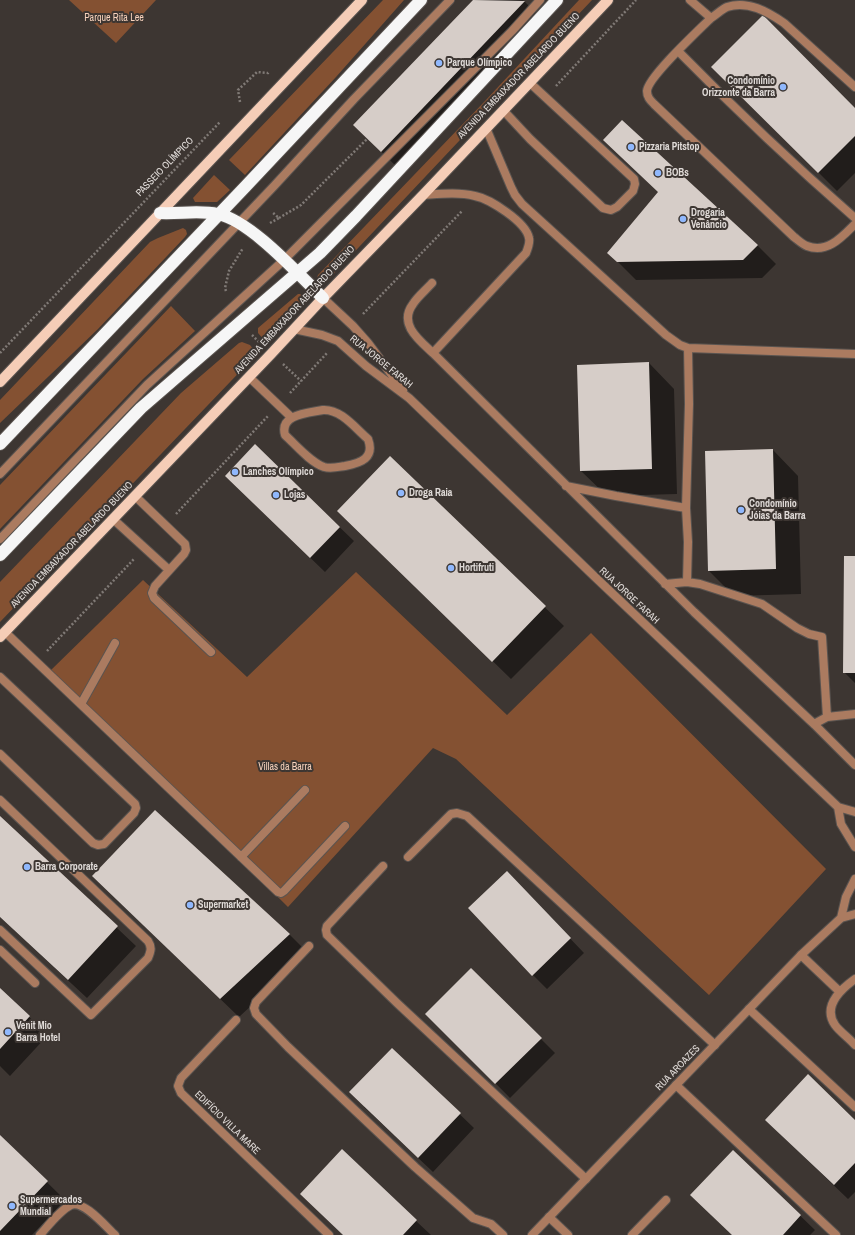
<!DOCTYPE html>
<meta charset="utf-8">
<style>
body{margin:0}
canvas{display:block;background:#3d3632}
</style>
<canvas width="855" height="1235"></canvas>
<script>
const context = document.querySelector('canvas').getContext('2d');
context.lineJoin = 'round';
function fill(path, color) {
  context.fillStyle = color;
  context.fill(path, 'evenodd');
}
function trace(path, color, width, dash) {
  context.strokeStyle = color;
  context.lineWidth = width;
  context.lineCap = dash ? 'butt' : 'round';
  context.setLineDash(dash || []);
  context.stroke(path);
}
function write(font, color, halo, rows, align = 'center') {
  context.font = font + ' "Archivo Narrow",sans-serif';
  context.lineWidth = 4;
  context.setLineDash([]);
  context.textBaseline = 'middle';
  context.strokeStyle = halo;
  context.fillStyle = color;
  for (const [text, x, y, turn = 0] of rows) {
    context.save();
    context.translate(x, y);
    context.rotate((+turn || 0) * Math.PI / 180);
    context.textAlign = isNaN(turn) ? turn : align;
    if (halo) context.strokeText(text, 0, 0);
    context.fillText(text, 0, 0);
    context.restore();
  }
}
const green = new Path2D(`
 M 69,0 L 156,0 L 116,43 Z
 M 383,0 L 404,0 L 336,77 L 245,175 L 229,160 Z
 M 579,0 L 592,0 L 326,282 L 323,283 L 319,282 L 317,278 L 318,275 L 485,101 Z
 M 214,175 L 230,190 L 217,202 L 195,202 L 193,198 Z
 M 183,228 L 186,230 L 187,234 L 185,237 L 98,329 L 0,423 L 0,400 L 150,242 L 158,238 Z
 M 298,294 L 300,294 L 304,297 L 306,302 L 270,341 L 265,341 L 258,333 L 258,328 Z
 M 171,306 L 195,331 L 143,379 L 0,529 L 0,485 Z
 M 242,342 L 250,345 L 254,350 L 254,357 L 0,622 L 0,582 L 181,393 L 239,343 Z
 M 356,572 L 507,715 L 591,633 L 826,869 L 709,995 L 456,759 L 433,748 L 288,907 L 50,671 L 143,580 L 247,677 Z`);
const shadow = new Path2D(`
 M 474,0 L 523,0 L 543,20 L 400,170 L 354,125 Z
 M 713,67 L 855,109 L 855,173 L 837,191 Z
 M 622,122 L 758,246 L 776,264 L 762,278 L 636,280 L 609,253 L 659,192 Z
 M 649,363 L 674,389 L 677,494 L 607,496 L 581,471 Z
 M 255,446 L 354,541 L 325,572 L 240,490 Z
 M 773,450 L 798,476 L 801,594 L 734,596 L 709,571 L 706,452 Z
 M 438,503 L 564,626 L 511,679 L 357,529 Z
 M 855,557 L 855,683 L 844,672 Z
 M 0,817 L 136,946 L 87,998 L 0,917 Z
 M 521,887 L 584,953 L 547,989 L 533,975 Z
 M 111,894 L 289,934 L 308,953 L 239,1017 Z
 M 471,969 L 555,1053 L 510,1098 L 427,1014 Z
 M 0,989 L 48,1035 L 10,1076 L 0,1066 Z
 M 392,1049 L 474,1128 L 433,1172 L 364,1107 Z
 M 855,1121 L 855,1192 L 848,1199 L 780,1134 Z
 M 0,1136 L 65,1200 L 32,1235 L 0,1235 Z
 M 733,1151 L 815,1230 L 810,1235 L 733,1235 Z
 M 301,1194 L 416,1221 L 431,1235 L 343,1235 Z`);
const building = new Path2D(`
 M 473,0 L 525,1 L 381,152 L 353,125 Z
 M 763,15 L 855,108 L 855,136 L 818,173 L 711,67 Z
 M 622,120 L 658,153 L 758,245 L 743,260 L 617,262 L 607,253 L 658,192 L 603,140 Z
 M 649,362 L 652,469 L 580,471 L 577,365 Z
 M 255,444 L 340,527 L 310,558 L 225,476 Z
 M 773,449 L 776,569 L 708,571 L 705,451 Z
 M 390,456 L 546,606 L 492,662 L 337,511 Z
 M 844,556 L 855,556 L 855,673 L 843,673 Z
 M 155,810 L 290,934 L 220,999 L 92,876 Z
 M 0,816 L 118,926 L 68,980 L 0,917 Z
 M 507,871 L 571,938 L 532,976 L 468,908 Z
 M 471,968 L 542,1038 L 495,1084 L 425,1014 Z
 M 0,988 L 30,1016 L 0,1049 Z
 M 392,1048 L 461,1113 L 418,1158 L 349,1092 Z
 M 808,1074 L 855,1120 L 855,1163 L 834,1185 L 765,1120 Z
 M 0,1135 L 48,1181 L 0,1231 Z
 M 342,1149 L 417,1220 L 403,1235 L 343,1235 L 300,1194 Z
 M 733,1150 L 801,1215 L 783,1235 L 732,1235 L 690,1195 Z`);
const path = new Path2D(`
 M 556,86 L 636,0
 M 240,102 L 238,90 L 257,72 L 268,73 L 269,72
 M 279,218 L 301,205 L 367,139
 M 270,223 L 279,218 L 272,212
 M 226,291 L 225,288 L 229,271 L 243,248
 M 363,314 L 462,211
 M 252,335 L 260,343
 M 0,353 L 220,122
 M 283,364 L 301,381
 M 290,393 L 327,353
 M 176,514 L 268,416
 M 47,651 L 134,559`);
const lane = new Path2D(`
 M 690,0 L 711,18 C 699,30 648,77 647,91 C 647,97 650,100 654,104 L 794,237 C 798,240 802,244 807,246 C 827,254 842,237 855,224
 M 711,18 C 716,15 722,9 727,7 C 748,0 768,12 784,23 L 855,87
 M 678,51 C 735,109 794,165 855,218
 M 503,110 L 530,139 L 603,208 L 611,210 L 617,207 L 633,191 L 635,184 L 634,179 L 530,83
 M 486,128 L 511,187 L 515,195 L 522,204 L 666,335 L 680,345 L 688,348 L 855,354
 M 423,195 C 440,194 458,192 475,196 C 490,199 526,222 529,238 C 530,242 528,248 526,253 L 433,353 L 694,612 L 814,724 L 855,765
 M 432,283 C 426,290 418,296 413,304 C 398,324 419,340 433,353
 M 249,377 L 291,417
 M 323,410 C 341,409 355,428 368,439 C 375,458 361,463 345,466 C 338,467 331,469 324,467 C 310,462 296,445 285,435 C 279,414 309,413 323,410 Z
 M 0,474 L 274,186 L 354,99 L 450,0
 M 566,486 L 616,496 L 686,508 L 688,542 L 687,582
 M 135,496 L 185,544 L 186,550 L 184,554 L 155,586 L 152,593 L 154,598 L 211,652
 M 686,508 L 689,404 L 688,348
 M 113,519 L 169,570
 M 0,539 L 147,385 L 284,260 L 512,31 L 540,0
 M 665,584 L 687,582 L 700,584 L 762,604 L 797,628 L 809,634 L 822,637 L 827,717
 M 5,632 L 278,892 L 281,893 L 284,891 L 345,826
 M 0,677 L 135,804 L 136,808 L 134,813 L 104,844 L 98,845 L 93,843 L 0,754
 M 81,704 L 115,643
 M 814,724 L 827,717 L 855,714
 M 0,800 L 148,941 C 152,947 151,951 148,958 L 91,1015 L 0,930
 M 241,857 L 305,790
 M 408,857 L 451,814 L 457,813 L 467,816 L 715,1045
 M 383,866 L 327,926 L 326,930 L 327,935 L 398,1004 L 586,1179
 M 309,946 L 256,1002 L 254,1008 L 256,1014 L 288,1047 L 415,1167 L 473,1218 L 491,1224 L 503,1235
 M 0,950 L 35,983
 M 801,955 L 840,992
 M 855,979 C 841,989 822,1006 835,1025 C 840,1032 849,1038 855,1045
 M 749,1009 L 855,1107
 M 236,1020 L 181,1078 L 178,1086 L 181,1093 L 329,1235
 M 676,1085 L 836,1235
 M 549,1217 L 568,1235
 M 40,1235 C 48,1226 60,1210 71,1205 C 84,1200 106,1227 115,1235
 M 632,1235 L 666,1200`);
const street = new Path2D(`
 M 323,298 L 353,326 L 368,343 L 403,390
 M 294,329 L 322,335 L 338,341 L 366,366 L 409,398 L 595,577 L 838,807 L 855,812
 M 838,807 L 841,824 L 855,847
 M 841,918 L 846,897 L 855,879
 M 532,1235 L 801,955 L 841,918 L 855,914`);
const primary = new Path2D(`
 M 0,382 L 362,0
 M 0,637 L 271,354 L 323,298 L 423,195 L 608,0`);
const highway = new Path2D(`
 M 160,213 C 180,214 199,210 218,214 C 251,221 298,274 323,298
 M 0,444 L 245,187 L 421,0
 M 0,555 L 141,408 L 320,253 L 356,216 L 557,0`);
const markers = [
 [439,63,4,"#90b8fd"],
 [783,87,4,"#90b8fd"],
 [631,147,4,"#90b8fd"],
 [658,173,4,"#90b8fd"],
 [683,219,4,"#90b8fd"],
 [235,472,4,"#90b8fd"],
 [401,493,4,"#90b8fd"],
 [276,495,4,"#90b8fd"],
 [741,510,4,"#90b8fd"],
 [451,568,4,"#90b8fd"],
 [27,867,4,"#90b8fd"],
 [190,905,4,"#90b8fd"],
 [8,1032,4,"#90b8fd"],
 [12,1206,4,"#90b8fd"]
];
const parkNames = [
 ["Parque Rita Lee",114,18],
 ["Villas da Barra",285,767]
];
const poiNames = [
 ["Parque Olímpico",447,63],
 ["Condomínio",775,81,"right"],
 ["Orizzonte da Barra",775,93,"right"],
 ["Pizzaria Pitstop",639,147],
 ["BOBs",666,173],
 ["Drogaria",691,213],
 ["Venâncio",691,225],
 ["Lanches Olímpico",243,472],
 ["Droga Raia",409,493],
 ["Lojas",284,495],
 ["Condomínio",749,504],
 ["Jóias da Barra",749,516],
 ["Hortifruti",459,568],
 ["Barra Corporate",35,867],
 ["Supermarket",198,905],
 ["Venit Mio",16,1026],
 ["Barra Hotel",16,1038],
 ["Supermercados",20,1200],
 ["Mundial",20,1212]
];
const streetNames = [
 ["AVENIDA EMBAIXADOR ABELARDO BUENO",519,76,-46],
 ["PASSEIO OLÍMPICO",165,167,-46],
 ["AVENIDA EMBAIXADOR ABELARDO BUENO",295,310,-47],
 ["RUA JORGE FARAH",381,362,39],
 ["AVENIDA EMBAIXADOR ABELARDO BUENO",72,545,-46],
 ["RUA JORGE FARAH",629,596,43],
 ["RUA AROAZES",678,1068,-46],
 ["EDIFÍCIO VILLA MARE",227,1123,44]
];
fill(green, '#845132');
fill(shadow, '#0007');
fill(building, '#d6cdc8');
trace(lane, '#5a5450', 10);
trace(street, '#5a5450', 10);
trace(primary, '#5a5450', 12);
trace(highway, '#5a5450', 14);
trace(path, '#807a76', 2.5, [2, 2]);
trace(lane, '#ab7b60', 8);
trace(street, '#ab7b60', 8);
trace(primary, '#f5cdb7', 10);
trace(highway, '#f6f6f6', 12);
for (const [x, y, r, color] of markers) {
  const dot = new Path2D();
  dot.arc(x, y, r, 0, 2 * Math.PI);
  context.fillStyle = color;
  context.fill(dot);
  trace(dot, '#3d3632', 1.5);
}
write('10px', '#f8d3bd', '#3d3632', parkNames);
write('bold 10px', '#e0dbd8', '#3d3632', poiNames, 'left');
write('10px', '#e0dbd8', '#3d3632', streetNames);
</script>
